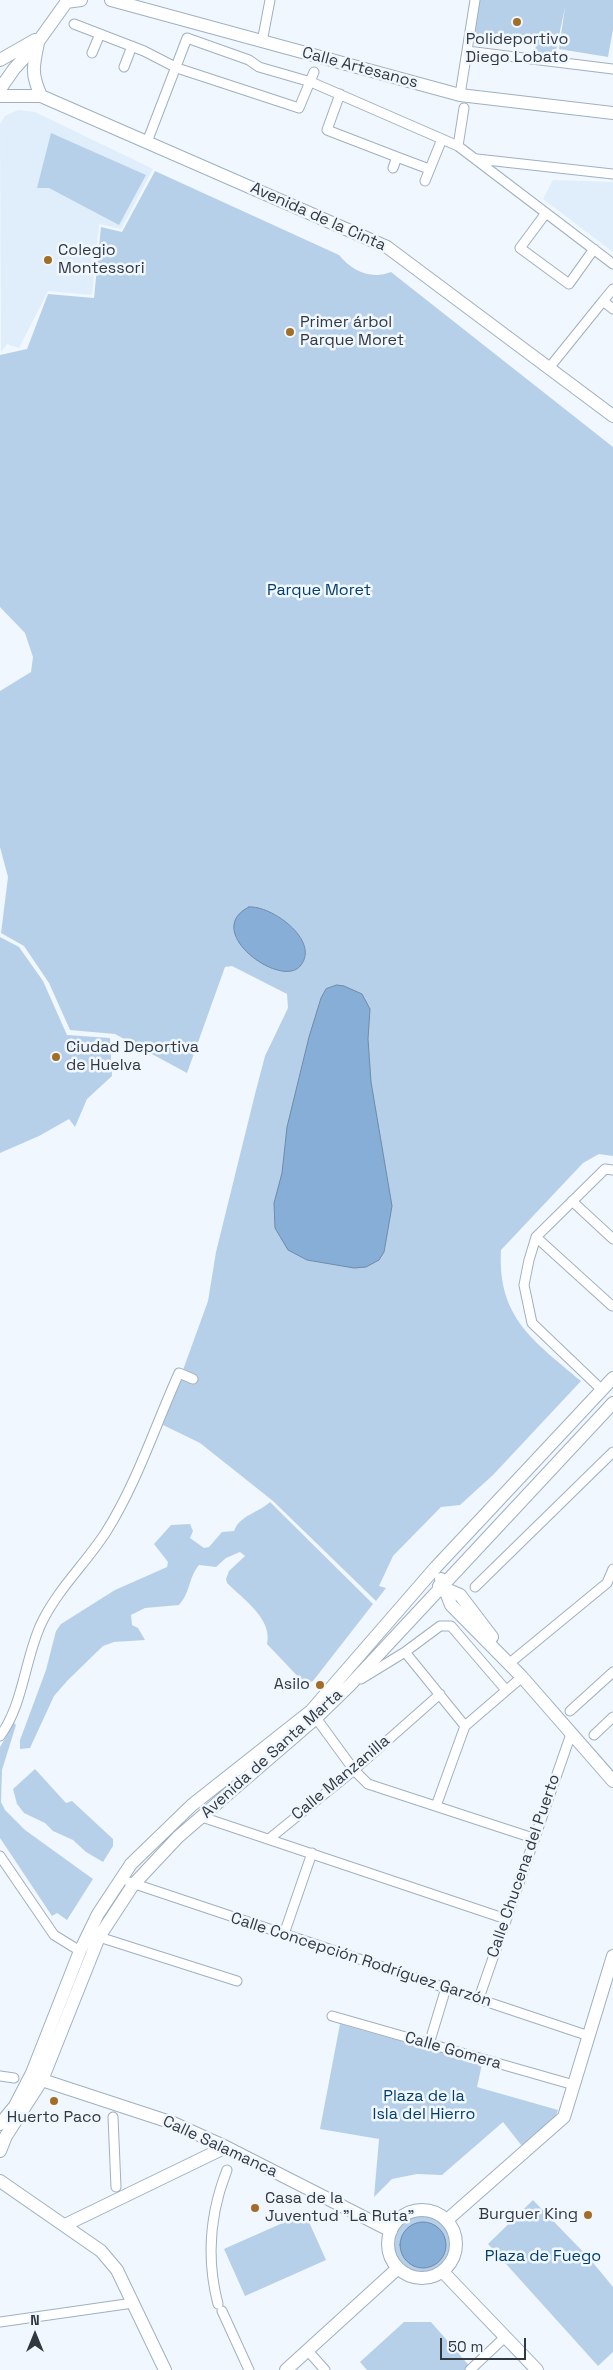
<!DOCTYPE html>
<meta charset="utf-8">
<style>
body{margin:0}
#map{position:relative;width:613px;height:2370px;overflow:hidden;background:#f0f7fe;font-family:"Space Grotesk",sans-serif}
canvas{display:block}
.north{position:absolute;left:10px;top:2310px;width:50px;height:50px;-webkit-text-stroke:4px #f0f7fe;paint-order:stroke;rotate:0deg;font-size:14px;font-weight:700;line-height:20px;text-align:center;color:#32383f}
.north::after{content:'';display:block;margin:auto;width:18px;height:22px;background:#32383f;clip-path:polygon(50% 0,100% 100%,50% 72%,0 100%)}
.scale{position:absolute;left:440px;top:2338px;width:86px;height:22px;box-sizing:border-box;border:2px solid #32383f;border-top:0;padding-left:6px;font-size:15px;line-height:18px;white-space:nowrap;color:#32383f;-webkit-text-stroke:4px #f0f7fe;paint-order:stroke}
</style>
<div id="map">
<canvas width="613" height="2370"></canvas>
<div class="north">N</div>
<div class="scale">50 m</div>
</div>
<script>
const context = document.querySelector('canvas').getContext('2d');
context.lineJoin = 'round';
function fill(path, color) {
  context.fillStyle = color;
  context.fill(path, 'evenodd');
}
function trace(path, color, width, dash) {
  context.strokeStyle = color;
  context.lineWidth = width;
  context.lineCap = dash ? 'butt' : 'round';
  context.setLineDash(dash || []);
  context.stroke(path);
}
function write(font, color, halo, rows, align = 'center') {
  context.font = font + ' "Space Grotesk",sans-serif';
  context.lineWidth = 5;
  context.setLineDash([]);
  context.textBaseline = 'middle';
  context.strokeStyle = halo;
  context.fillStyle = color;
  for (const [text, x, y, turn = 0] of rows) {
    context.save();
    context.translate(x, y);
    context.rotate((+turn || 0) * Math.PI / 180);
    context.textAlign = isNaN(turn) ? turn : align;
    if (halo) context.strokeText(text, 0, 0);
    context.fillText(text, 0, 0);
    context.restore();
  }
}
const built = new Path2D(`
 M 18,110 L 35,112 L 153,169 L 121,229 L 99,224 L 92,295 L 48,291 L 19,348 L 7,344 L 1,352 L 0,124 L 5,116 Z
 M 553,180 L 613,182 L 613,252 L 543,199 Z`);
const green = new Path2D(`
 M 477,0 L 613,0 L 613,29 L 608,57 L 559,49 L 565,7 L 554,60 L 534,59 L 536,45 L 471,36 Z
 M 51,133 L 146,175 L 119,225 L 49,188 L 37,188 Z
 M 155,171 L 339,255 C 352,271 371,280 391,272 L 613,447 L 613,1156 L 599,1154 L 583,1163 L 501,1250 C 497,1318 535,1342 581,1381 L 493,1475 L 460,1505 L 441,1507 L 393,1556 L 379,1586 L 386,1588 L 376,1601 L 273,1501 L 200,1443 L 163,1425 L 208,1301 L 216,1252 L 255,1094 L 265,1056 L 288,1008 L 287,994 L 232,966 L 225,967 L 187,1073 L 115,1034 L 70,1030 L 49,983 L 24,946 L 1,933 L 8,877 L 0,847 L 0,691 L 31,672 L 33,657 L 25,633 L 0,607 L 0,355 L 27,349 L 48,294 L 94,298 L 101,227 L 122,232 Z
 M 0,937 L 19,947 L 43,981 L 67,1035 L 110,1038 L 112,1076 L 87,1099 L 75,1127 L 69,1119 L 39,1136 L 0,1153 Z
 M 270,1502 L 373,1604 L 313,1681 L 305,1684 L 267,1644 C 273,1619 243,1599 227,1583 L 226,1579 L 229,1571 L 245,1556 L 240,1552 L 226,1558 L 216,1567 L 199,1565 C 188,1578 191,1592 179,1605 L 145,1608 L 131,1615 L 132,1625 L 138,1628 L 145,1640 L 114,1642 L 103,1646 L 68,1680 L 54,1696 L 30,1748 L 20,1749 L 20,1740 L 46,1670 L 56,1631 L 61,1624 L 115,1590 L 167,1567 L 168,1562 L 154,1544 L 171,1525 L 190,1524 L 193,1531 L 190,1538 L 204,1548 L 209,1547 L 222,1532 L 234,1531 C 240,1515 258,1513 270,1502 Z
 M 14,1723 L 16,1725 L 2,1770 L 1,1802 L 5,1810 L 25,1830 L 93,1879 L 67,1920 L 57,1913 L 52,1916 L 0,1838 L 0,1747 Z
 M 35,1769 L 66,1803 L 72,1801 L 113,1839 L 113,1846 L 103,1862 L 86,1852 L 73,1840 L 53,1831 L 45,1823 L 24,1813 L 17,1804 L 13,1789 Z
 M 340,2024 L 482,2064 L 477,2087 L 558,2110 L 555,2118 L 522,2146 L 503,2122 L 442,2175 L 417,2174 L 392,2179 L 374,2197 L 379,2139 L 320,2129 Z
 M 533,2200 L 590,2259 L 613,2287 L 613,2352 L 598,2366 L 488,2244 Z
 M391 2244a31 31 0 1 1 62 0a31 31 0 1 1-62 0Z
 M 305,2213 L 326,2260 L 245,2296 L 224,2249 Z
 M 404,2322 L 431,2322 L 473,2370 L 367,2370 L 360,2362 Z`);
const water = new Path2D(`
 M 249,907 C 271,905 320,940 301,965 C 283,991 200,931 249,907 Z
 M 337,985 L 344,986 L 362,994 L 370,1009 L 368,1039 L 371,1082 L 392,1206 L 384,1252 L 379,1260 L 366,1267 L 354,1268 L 307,1260 L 288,1250 L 275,1228 L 274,1203 L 282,1173 L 287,1127 L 309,1037 L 321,998 L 326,989 Z
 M400 2245a23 23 0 1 1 46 0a23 23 0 1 1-46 0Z`);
const street = new Path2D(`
 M 74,24 L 144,51 L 177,68 L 299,108 L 314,72
 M 262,42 L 270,0
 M 467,51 L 613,69
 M 92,53 L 100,34
 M 124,67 L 132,46
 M 340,94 L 327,130 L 397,157
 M 460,95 L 475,0
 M 147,142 L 187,38 L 249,60 L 259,67 L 311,82 L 458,146 L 613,264
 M 458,146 L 464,108
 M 477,159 L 613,174
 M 393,168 L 397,157 L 429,169
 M 425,181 L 442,139
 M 546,213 L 520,248 L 569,284 L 594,249
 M 613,289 L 603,301 L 613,309
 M 549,368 L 603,301
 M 572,1201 L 613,1239
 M 536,1237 L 612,1306
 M 602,1390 L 532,1323 L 524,1285 L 529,1260 L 536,1237 L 605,1169 L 613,1170
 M 475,1587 L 613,1452
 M 405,1652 L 465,1726
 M 511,1662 L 607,1583 L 613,1569
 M 361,1679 L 405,1652 L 440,1626 L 451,1626 L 506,1690
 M 570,1711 L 613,1672
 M 316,1718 L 354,1770 L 368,1784 L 533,1838
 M 594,1735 L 613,1717
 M 0,1736 C 24,1704 25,1656 42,1622 C 58,1589 86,1563 106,1532 C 137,1483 155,1426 179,1373 L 193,1379
 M 436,1806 L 465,1726 L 522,1677
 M 202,1817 L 506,1919
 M 269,1839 L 354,1770 L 440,1694
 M 0,1856 L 54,1935 L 80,1951
 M 129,1882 L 589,2036
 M 284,1934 L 312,1853
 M 99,1937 L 237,1981
 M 479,1998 L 571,1734
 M 332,2016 L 574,2085
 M 429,2044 L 446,1988
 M 0,2076 L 14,2078
 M 113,2117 L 116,2187
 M 218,2304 C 206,2258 210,2213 227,2170
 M 222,2311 L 249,2370
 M 0,2322 L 133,2303
 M 308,2351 L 325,2370
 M 470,2370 L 505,2337`);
const secondary = new Path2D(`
 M 111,0 L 460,95 L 613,113
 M 66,2 L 81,0
 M 38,43 C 33,66 31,74 41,96
 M 0,60 L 35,40
 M 0,89 L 14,69 L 35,46 L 68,0
 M 0,96 L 41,96 L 387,247 L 613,416
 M 441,1579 L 451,1605 L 522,1677 L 613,1781
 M 439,1586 L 460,1595 L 492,1637
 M 42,2080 L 173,2123 L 226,2147 L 391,2231
 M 0,2124 L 15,2106 L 32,2073 L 80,1951 L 98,1914 L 131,1864 L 192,1805 L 311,1711 L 436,1567 L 613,1378
 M 0,2151 L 6,2136 L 42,2080 L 99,1937 L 133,1885 L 178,1837 L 316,1718 L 350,1685 L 613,1403
 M 0,2181 L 101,2251 L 117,2270 L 165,2370
 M388 2244a34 34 0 1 1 68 0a34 34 0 1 1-68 0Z
 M 447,2220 L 564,2117 L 613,1956
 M 65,2225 L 226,2147
 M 443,2272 L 537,2370
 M 286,2370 L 398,2268`);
const markers = [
 [517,22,5,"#a26d26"],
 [48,260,5,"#a26d26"],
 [290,332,5,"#a26d26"],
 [56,1057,5,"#a26d26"],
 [320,1685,5,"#a26d26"],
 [54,2101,5,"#a26d26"],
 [255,2208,5,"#a26d26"],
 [588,2215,5,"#a26d26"]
];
const poiNames = [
 ["Polideportivo",517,40,"center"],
 ["Diego Lobato",517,58,"center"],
 ["Colegio",58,251],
 ["Montessori",58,269],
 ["Primer árbol",300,323],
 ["Parque Moret",300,341],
 ["Ciudad Deportiva",66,1048],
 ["de Huelva",66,1066],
 ["Asilo",310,1685,"right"],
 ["Huerto Paco",54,2118,"center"],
 ["Casa de la",265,2199],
 ["Juventud \"La Ruta\"",265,2217],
 ["Burguer King",578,2215,"right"]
];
const streetNames = [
 ["Calle Artesanos",360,68,15],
 ["Avenida de la Cinta",318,217,24],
 ["Avenida de Santa Marta",272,1754,-42],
 ["Calle Manzanilla",341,1778,-40],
 ["Calle Chucena del Puerto",524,1866,-71],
 ["Calle Concepción Rodríguez Garzón",361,1960,18],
 ["Calle Gomera",453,2051,16],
 ["Calle Salamanca",220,2147,25]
];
const parkNames = [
 ["Parque Moret",319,591],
 ["Plaza de la",424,2097],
 ["Isla del Hierro",424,2115],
 ["Plaza de Fuego",543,2257]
];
fill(built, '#e0edfb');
fill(green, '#b7d0ea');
fill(water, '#87aed6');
trace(water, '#6e8ba9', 1);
trace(street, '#a0b0c0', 11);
trace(secondary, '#a0b0c0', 14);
trace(street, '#fff', 9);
trace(secondary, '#fff', 12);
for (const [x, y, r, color] of markers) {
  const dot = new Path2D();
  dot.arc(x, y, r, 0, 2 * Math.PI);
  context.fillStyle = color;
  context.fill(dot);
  trace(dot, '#f0f7fe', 2);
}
write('16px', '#32383f', '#f0f7fe', poiNames, 'left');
write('16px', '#32383f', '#f0f7fe', streetNames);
write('16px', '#003e70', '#f0f7fe', parkNames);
</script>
